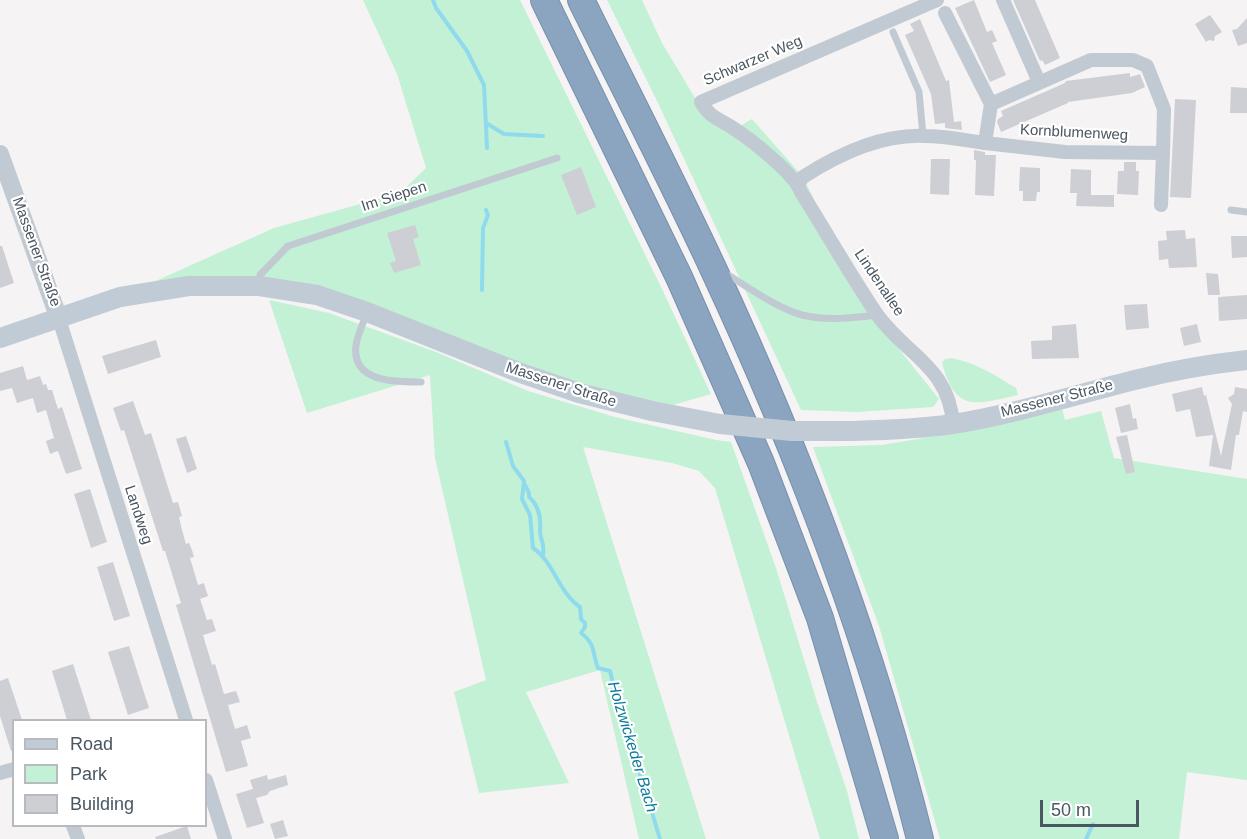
<!DOCTYPE html>
<meta charset="utf-8">
<style>
body{margin:0}
#map{position:relative;width:1247px;height:839px;overflow:hidden;background:#f5f3f3;font-family:Arial,sans-serif}
canvas{display:block}
.legend{position:absolute;left:12px;top:719px;width:195px;height:108px;box-sizing:border-box;background:#fff;border:2px solid #b7bbc0;margin:0;padding:8px 10px;list-style:none;font-size:18px;color:#4a5661}
.legend li{display:flex;align-items:center;gap:12px;height:30px}
.legend b{width:30px;border:2px solid #b7bbc0}
.scale{position:absolute;left:1040px;top:800px;width:99px;height:27px;box-sizing:border-box;border:3px solid #4a5661;border-top:0;padding-left:8px;font-size:18px;line-height:21px;white-space:nowrap;color:#4a5661;-webkit-text-stroke:4px #fff;paint-order:stroke}
</style>
<div id="map">
<canvas width="1247" height="839"></canvas>
<ul class="legend">
<li><b style="height:8px;background:#c1cbd6"></b>Road</li>
<li><b style="height:16px;background:#c3f1d5"></b>Park</li>
<li><b style="height:16px;background:#cdcfd5"></b>Building</li>
</ul>
<div class="scale">50 m</div>
</div>
<script>
const context = document.querySelector('canvas').getContext('2d');
context.lineJoin = 'round';
function fill(path, color) {
  context.fillStyle = color;
  context.fill(path, 'evenodd');
}
function trace(path, color, width, dash) {
  context.strokeStyle = color;
  context.lineWidth = width;
  context.lineCap = dash ? 'butt' : 'round';
  context.setLineDash(dash || []);
  context.stroke(path);
}
function write(font, color, halo, rows, align = 'center') {
  context.font = font + ' Arial,sans-serif';
  context.lineWidth = 4.5;
  context.setLineDash([]);
  context.textBaseline = 'middle';
  context.strokeStyle = halo;
  context.fillStyle = color;
  for (const [text, x, y, turn = 0] of rows) {
    context.save();
    context.translate(x, y);
    context.rotate((+turn || 0) * Math.PI / 180);
    context.textAlign = isNaN(turn) ? turn : align;
    if (halo) context.strokeText(text, 0, 0);
    context.fillText(text, 0, 0);
    context.restore();
  }
}
const green = new Path2D(`
 M 363,0 L 520,0 L 662,289 L 711,394 L 652,411 L 451,346 L 259,286 L 120,297 L 274,228 L 400,193 L 426,168 L 397,74 Z
 M 607,0 L 642,0 L 662,43 L 695,98 L 735,129 L 752,119 L 803,177 L 870,313 L 939,399 L 933,407 L 857,412 L 801,410 L 658,103 Z
 M 269,300 L 329,313 L 436,352 L 528,391 L 615,417 L 716,440 L 731,442 L 776,568 L 817,702 L 847,791 L 859,839 L 820,839 L 715,488 L 699,471 L 672,463 L 583,447 L 706,839 L 639,839 L 600,670 L 526,692 L 569,783 L 479,793 L 454,692 L 486,680 L 435,458 L 430,375 L 307,413 Z
 M 952,358 C 976,363 995,375 1016,388 L 1018,395 C 976,404 956,414 942,363 L 945,359 Z
 M 1062,408 L 1065,420 L 1101,411 L 1114,458 L 1247,479 L 1247,780 L 1187,772 L 1179,839 L 940,839 L 879,626 L 813,447 L 882,445 L 959,432 Z`);
const stream = new Path2D(`
 M 433,0 L 436,8 L 467,51 L 484,85 L 487,148
 M 486,123 L 504,134 L 543,136
 M 482,290 L 483,228 L 488,215 L 486,210
 M 506,442 L 513,466 L 524,481 L 522,499 L 530,515 L 533,548 C 554,562 558,592 580,607 L 581,619 L 585,623 L 585,627 L 581,633 C 596,644 592,653 598,668 L 610,671 L 619,707 L 628,723 L 645,795 L 651,809 L 660,839
 M 525,485 L 529,493 L 529,497 C 540,506 541,519 540,531 C 540,540 545,542 543,555
 M 1086,839 L 1093,824`);
const building = new Path2D(`
 M 974,0 L 987,32 L 992,30 L 997,41 L 992,43 L 1006,75 L 990,82 L 955,8 Z
 M 1013,0 L 1035,0 L 1060,58 L 1045,65 L 1042,60 L 1040,61 Z
 M 1210,15 L 1222,32 L 1215,36 L 1214,41 L 1209,40 L 1206,42 L 1195,24 Z
 M 1247,18 L 1247,43 L 1238,46 L 1232,30 L 1237,29 Z
 M 920,19 L 946,81 L 949,80 L 954,122 L 961,121 L 962,130 L 945,128 L 945,123 L 935,124 L 931,94 L 905,35 L 914,31 L 910,24 Z
 M 1130,73 L 1130,77 L 1140,74 L 1145,87 L 1132,93 L 1068,102 L 1068,103 L 1001,132 L 997,122 L 998,119 L 1003,116 L 1001,111 L 1065,83 L 1066,81 Z
 M 1231,87 L 1247,88 L 1247,113 L 1230,113 Z
 M 1175,99 L 1196,100 L 1191,198 L 1170,197 Z
 M 974,150 L 985,152 L 985,155 L 996,155 L 994,196 L 975,195 L 976,160 L 974,160 Z
 M 931,159 L 950,159 L 949,195 L 930,194 Z
 M 1124,162 L 1136,162 L 1136,171 L 1139,171 L 1138,195 L 1117,194 L 1118,171 L 1124,171 Z
 M 581,167 L 596,207 L 577,215 L 561,175 Z
 M 1020,167 L 1040,168 L 1040,192 L 1037,192 L 1036,201 L 1023,201 L 1023,191 L 1019,191 Z
 M 1071,169 L 1091,170 L 1091,195 L 1114,195 L 1114,207 L 1076,206 L 1077,193 L 1070,193 Z
 M 415,225 L 419,237 L 413,239 L 421,265 L 394,273 L 390,263 L 396,261 L 387,233 Z
 M 1185,230 L 1186,239 L 1195,238 L 1197,267 L 1169,268 L 1168,259 L 1159,260 L 1158,241 L 1167,240 L 1166,231 Z
 M 1231,236 L 1247,236 L 1247,257 L 1232,258 Z
 M 0,246 L 2,246 L 14,283 L 0,288 Z
 M 1206,273 L 1218,274 L 1220,295 L 1208,295 Z
 M 1247,295 L 1247,319 L 1219,321 L 1218,297 Z
 M 1147,304 L 1149,328 L 1126,330 L 1124,305 Z
 M 1076,324 L 1079,358 L 1032,359 L 1031,341 L 1052,340 L 1052,326 Z
 M 1197,324 L 1201,342 L 1184,346 L 1180,328 Z
 M 156,340 L 161,357 L 108,374 L 102,356 Z
 M 23,366 L 27,380 L 40,376 L 43,385 L 46,384 L 48,390 L 52,390 L 58,409 L 62,407 L 82,469 L 66,474 L 58,451 L 50,454 L 46,441 L 54,438 L 46,410 L 37,413 L 33,398 L 17,403 L 12,388 L 0,391 L 0,373 Z
 M 1202,387 L 1204,396 L 1206,395 L 1221,456 L 1232,404 L 1228,398 L 1234,394 L 1235,387 L 1247,389 L 1247,412 L 1243,411 L 1239,435 L 1236,435 L 1231,470 L 1209,466 L 1213,435 L 1196,437 L 1190,409 L 1176,412 L 1172,394 Z
 M 133,401 L 145,435 L 151,433 L 173,503 L 178,502 L 182,516 L 179,517 L 182,530 L 186,544 L 189,543 L 192,550 L 194,557 L 190,558 L 198,585 L 204,583 L 206,590 L 208,596 L 200,599 L 207,620 L 212,619 L 216,631 L 203,635 L 212,665 L 215,664 L 224,694 L 236,691 L 240,702 L 228,705 L 235,729 L 247,725 L 251,738 L 241,741 L 248,766 L 226,772 L 176,605 L 181,603 L 165,551 L 163,551 L 124,430 L 121,431 L 113,408 Z
 M 1130,404 L 1133,419 L 1136,418 L 1138,429 L 1121,433 L 1115,408 Z
 M 1127,435 L 1135,472 L 1126,474 L 1116,437 Z
 M 186,436 L 197,469 L 187,473 L 176,439 Z
 M 90,489 L 107,542 L 91,548 L 74,494 Z
 M 113,562 L 130,616 L 114,621 L 97,567 Z
 M 129,646 L 149,708 L 128,715 L 108,652 Z
 M 73,664 L 91,720 L 67,720 L 52,671 Z
 M 8,678 L 22,720 L 14,720 L 14,751 L 11,751 L 0,716 L 0,681 Z
 M 267,775 L 268,780 L 286,775 L 288,785 L 270,791 L 267,795 L 256,798 L 264,823 L 247,828 L 236,794 L 253,789 L 250,780 Z
 M 283,820 L 288,836 L 275,839 L 270,824 Z
 M 187,826 L 191,839 L 156,839 L 155,837 Z`);
const service = new Path2D(`
 M 893,32 L 919,92 L 923,136
 M 1231,210 L 1247,212
 M 723,272 C 747,286 776,308 802,315 C 827,321 853,318 878,315
 M 259,285 L 260,275 L 288,246 L 557,158
 M 367,313 C 363,323 358,334 356,345 C 351,383 396,382 421,382`);
const minor = new Path2D(`
 M 937,0 L 701,102 C 709,117 719,119 733,128 C 750,139 794,173 801,192 C 826,232 850,274 876,313 C 905,355 949,366 953,424
 M 1003,0 L 1039,82
 M 945,13 L 991,104
 M 798,184 L 803,177 C 839,154 881,134 924,136 C 944,136 965,140 985,143 L 991,104 L 1091,60 L 1133,60 L 1147,66 L 1164,109 L 1163,153 L 1065,152 L 985,143
 M 1161,205 L 1163,153
 M 59,319 L 186,720
 M 0,773 L 14,769
 M 206,780 L 225,839
 M 73,826 L 78,839`);
const tertiary = new Path2D(`
 M 0,154 L 59,319`);
const secondary = new Path2D(`
 M 0,338 L 120,297 L 189,286 L 259,286 L 317,295 L 367,312 L 518,372 L 579,393 L 652,411
 M 853,431 C 887,430 920,429 953,424 C 1016,414 1077,394 1139,379 C 1175,370 1211,364 1247,360`);
const motorway = new Path2D(`
 M 544,0 L 679,277 L 761,463 L 820,618 L 885,839
 M 581,0 C 625,89 670,176 712,266 C 798,450 871,642 920,839`);
const secondaryBridge = new Path2D(`
 M 652,411 L 720,424 L 792,431 L 853,431`);
const streetNames = [
 ["Schwarzer Weg",753,61,-23],
 ["Kornblumenweg",1074,133,3],
 ["Im Siepen",394,197,-18],
 ["Massener Straße",36,252,70],
 ["Lindenallee",879,283,56],
 ["Massener Straße",561,385,18],
 ["Massener Straße",1057,399,-14],
 ["Landweg",138,515,72]
];
const waterNames = [
 ["Holzwickeder Bach",632,747,73]
];
fill(green, '#c3f1d5');
trace(stream, '#90daee', 4);
fill(building, '#cdcfd5');
trace(motorway, '#7690ad', 28);
trace(service, '#c1cad2', 7);
trace(minor, '#c1cad2', 14);
trace(tertiary, '#c1cad2', 18);
trace(secondary, '#c1cbd6', 20);
trace(motorway, '#8ba5c1', 26);
trace(secondaryBridge, '#c1cbd6', 20);
write('15px', '#4a5661', '#fff', streetNames);
write('italic 16px', '#0c7c9b', '#fff', waterNames);
</script>
